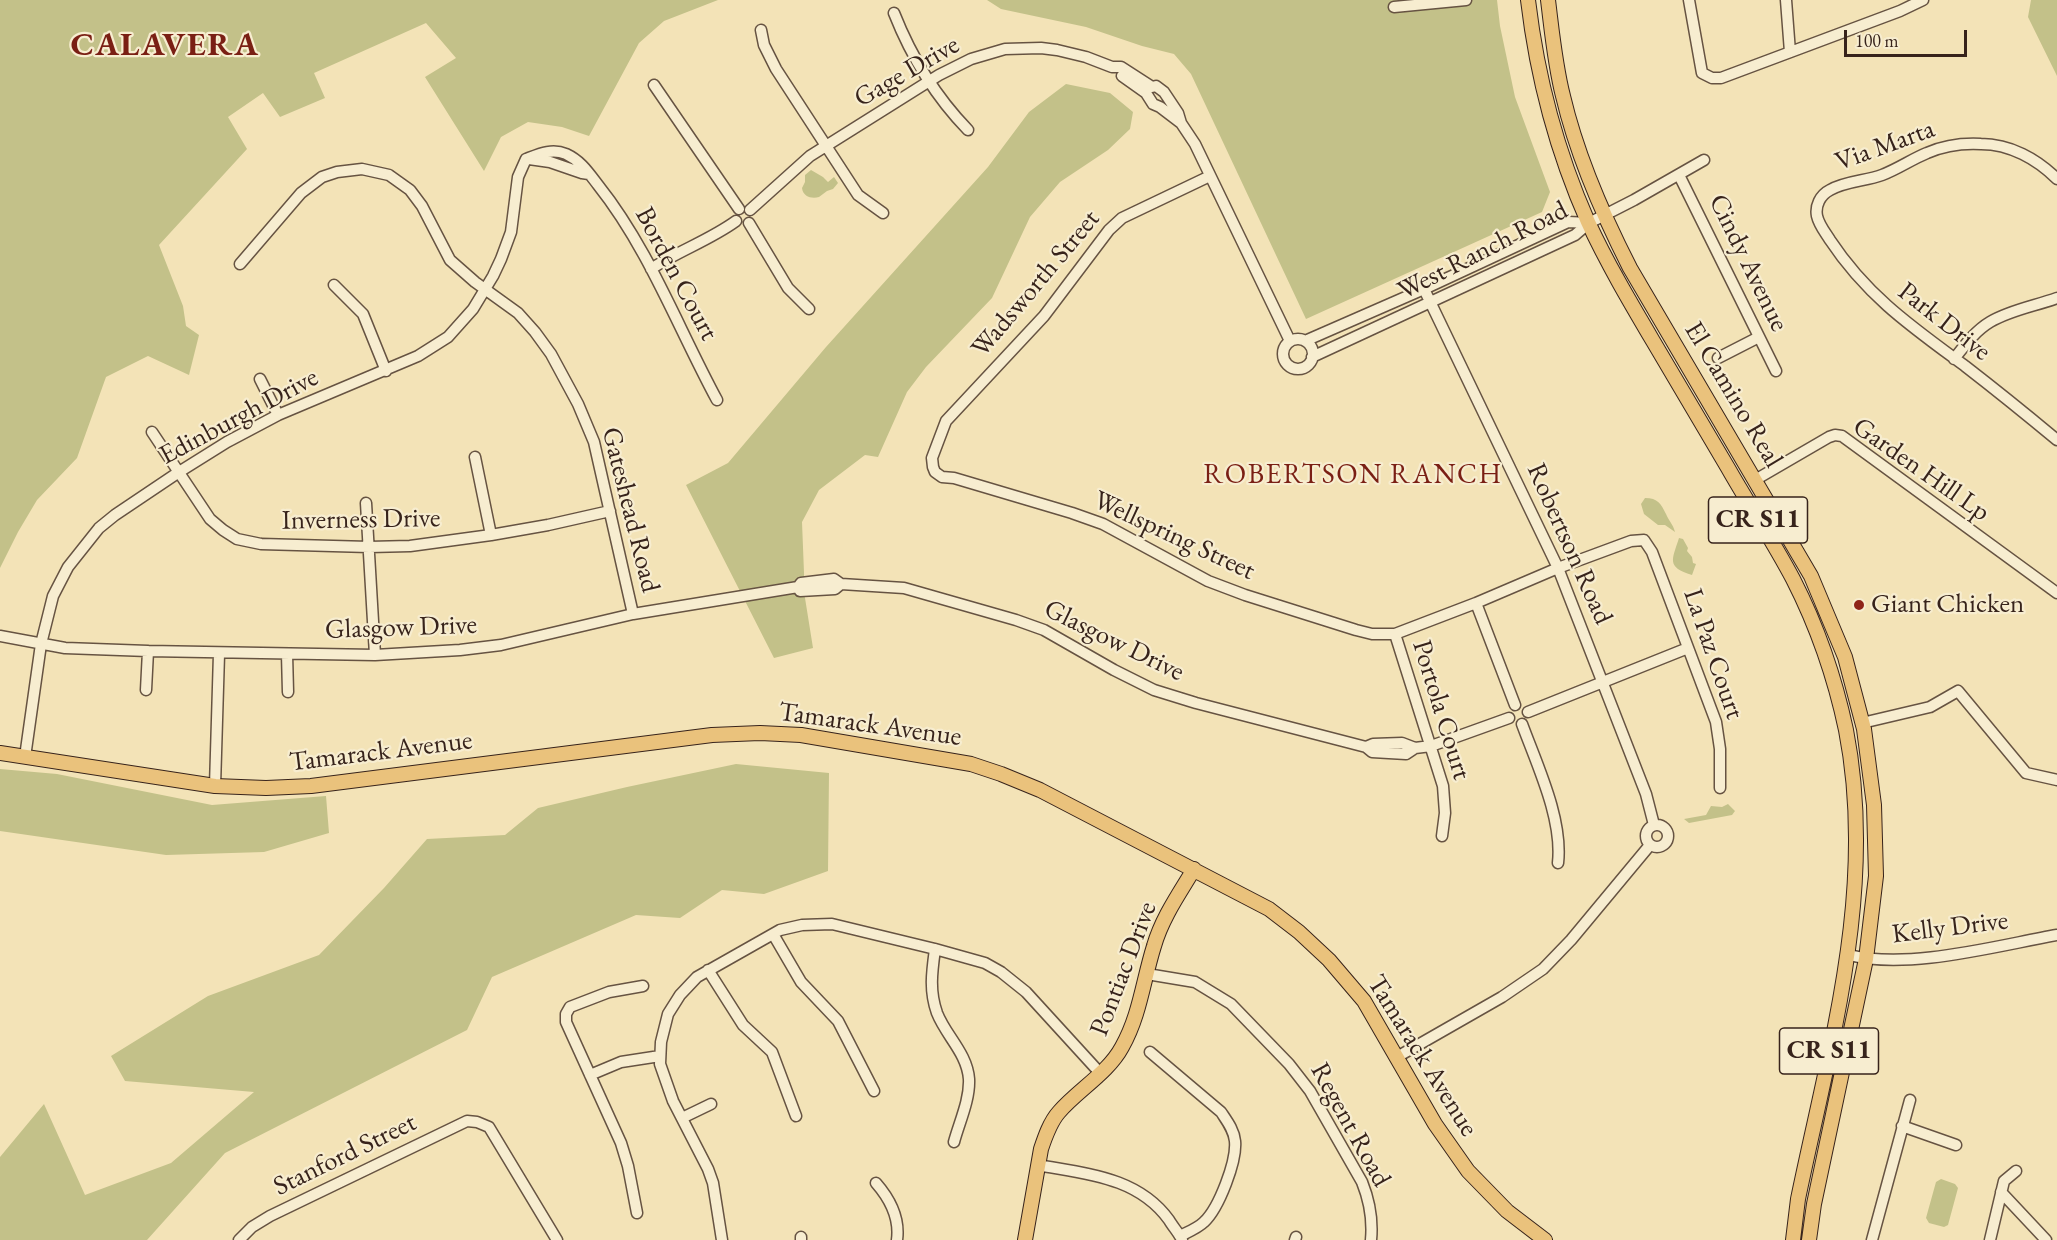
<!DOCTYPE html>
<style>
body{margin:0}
#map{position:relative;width:2057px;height:1240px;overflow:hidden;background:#f3e3b7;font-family:"EB Garamond",serif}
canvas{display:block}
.scale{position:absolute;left:1844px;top:30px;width:123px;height:27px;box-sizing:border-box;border:3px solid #37231b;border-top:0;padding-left:8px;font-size:18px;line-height:21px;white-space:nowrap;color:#37231b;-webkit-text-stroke:4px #f7edd0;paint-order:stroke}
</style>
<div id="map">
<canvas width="2057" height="1240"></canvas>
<div class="scale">100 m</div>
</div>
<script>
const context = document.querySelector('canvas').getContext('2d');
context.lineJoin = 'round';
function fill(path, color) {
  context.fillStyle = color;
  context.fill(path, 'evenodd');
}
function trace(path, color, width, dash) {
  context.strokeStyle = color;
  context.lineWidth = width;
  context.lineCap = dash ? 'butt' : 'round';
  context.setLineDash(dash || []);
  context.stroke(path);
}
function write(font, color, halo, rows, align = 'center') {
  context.font = font + ' "EB Garamond",serif';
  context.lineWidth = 4.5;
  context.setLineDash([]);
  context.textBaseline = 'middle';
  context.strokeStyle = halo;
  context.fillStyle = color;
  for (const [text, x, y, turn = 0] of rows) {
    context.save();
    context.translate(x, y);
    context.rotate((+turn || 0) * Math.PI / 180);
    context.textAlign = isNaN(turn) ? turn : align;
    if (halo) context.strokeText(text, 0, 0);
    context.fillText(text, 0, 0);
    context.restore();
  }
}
const green = new Path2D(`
 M 0,0 L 718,0 L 664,21 L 639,43 L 589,136 L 562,127 L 528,122 L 501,137 L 484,171 L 425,77 L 456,58 L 426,23 L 314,73 L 325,98 L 280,117 L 263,93 L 228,117 L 247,149 L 159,245 L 183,306 L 186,326 L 199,335 L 189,375 L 148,356 L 106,377 L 77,458 L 37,500 L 18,532 L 0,568 Z
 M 987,0 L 1497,0 L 1500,26 L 1515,97 L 1550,192 L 1542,212 L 1306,319 L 1191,74 L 1174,54 L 1142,46 L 1086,27 L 1001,9 Z
 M 2031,0 L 2057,0 L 2057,76 L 2028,17 Z
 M 1066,84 L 1110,93 L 1133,112 L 1130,129 L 1108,150 L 1060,182 L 1030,217 L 992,298 L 926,367 L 907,392 L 878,457 L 865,455 L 819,490 L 802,522 L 805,598 L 813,648 L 774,658 L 686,485 L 728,463 L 826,347 L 988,167 L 1029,112 Z
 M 811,170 L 823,177 L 828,182 L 834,177 L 838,183 L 833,189 L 827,191 L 819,197 C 812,199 803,197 802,188 L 805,182 L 805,175 Z
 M 1645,498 C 1658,498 1661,504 1666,514 C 1669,521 1673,524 1675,532 L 1665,525 L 1658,525 L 1644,514 L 1641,504 Z
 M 1679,538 L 1683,539 L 1688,548 L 1687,551 L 1692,557 L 1693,563 L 1696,564 L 1692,575 C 1666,567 1672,560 1679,538 Z
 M 736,764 L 829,773 L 828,871 L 764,894 L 722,890 L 680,918 L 636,915 L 492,977 L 467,1030 L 225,1153 L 147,1240 L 0,1240 L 0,1157 L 44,1104 L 85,1195 L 171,1163 L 254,1092 L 125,1081 L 111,1056 L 208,996 L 319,955 L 384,888 L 427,839 L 505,835 L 538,808 L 627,787 Z
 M 0,769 L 57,774 L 212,805 L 326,796 L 329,833 L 264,852 L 166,855 L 0,831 Z
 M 1728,804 L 1735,811 L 1732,815 L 1689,823 L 1684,819 L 1706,815 L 1711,806 L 1722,807 Z
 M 1941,1179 L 1955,1184 L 1958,1188 L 1948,1225 L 1944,1227 L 1929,1223 L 1926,1218 L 1936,1182 Z`);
const minor = new Path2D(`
 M 1689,0 L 1702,73 L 1712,78 L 1721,78 L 1900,11 L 1923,0
 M 1786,0 L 1790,52
 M 1394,7 L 1466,0
 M 894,13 C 911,56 936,97 968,130
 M 761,30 L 764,45 L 776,69 L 858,195 L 883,213
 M 1122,76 L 1146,93 L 1153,104 L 1160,107 L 1181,123
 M 654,85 L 739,209
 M 526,159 C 539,154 552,148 566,154 C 581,161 588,172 598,185 C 649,249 678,328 717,400
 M 529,159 L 550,162 L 582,173 L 589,174
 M 1679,175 L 1776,371
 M 1210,176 L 1122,218 L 1109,230 L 1044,316 L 946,421 L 932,458 L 933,467 L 935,472 L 942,477 L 954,478 L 1072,513 L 1103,524 L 1208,581 L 1245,595 L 1356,630 L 1372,634 L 1395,634 L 1476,603 L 1558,568 L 1631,541 L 1644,540 L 1652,552 L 1716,722 L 1720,749 L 1720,788
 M 2057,179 C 2037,159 2010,144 1981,144 C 1963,143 1943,146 1927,153 C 1912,159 1898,169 1882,175 C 1866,181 1845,181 1830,190 C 1820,195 1815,206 1817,216 C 1819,225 1825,232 1830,240 C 1867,296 1912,327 1965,366 C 1996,390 2027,415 2057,440
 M 750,210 L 810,156 L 939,75 L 971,59 L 1005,49 L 1041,48 L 1057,50 L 1086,57 L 1112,67 L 1121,67 L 1152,87 L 1156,86 L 1164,92 L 1178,113 L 1181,123 L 1195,144 L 1290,341
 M 749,223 L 788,288 L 809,309
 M 240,264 L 301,193 L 322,177 L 337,172 L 362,169 L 389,175 L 410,190 L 422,206 L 450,260 L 475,282 L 518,313 L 535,332 L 551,354 L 578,404 L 594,442 L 633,614
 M 651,269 C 678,251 710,240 736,221
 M 334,285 L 363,314 L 386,371
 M 1424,289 L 1558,568 L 1646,794 L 1654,825
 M1283 354a15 15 0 1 1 30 0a15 15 0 1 1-30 0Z
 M 1305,341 L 1424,289 L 1568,222 L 1589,223
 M 1312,357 L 1575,235 L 1589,223 L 1634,200 L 1704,160
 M 1718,358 L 1759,337
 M 1954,359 C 1965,345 1975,331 1990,322 C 2010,310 2035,306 2057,298
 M 260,379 L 278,415
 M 152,432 L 210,519 L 223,530 L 237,539 L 261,544 L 369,547 L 410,546 L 491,535 L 548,525 L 610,511
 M 475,457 L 491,535
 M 1755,480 L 1829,437 L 1835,435 L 1842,436 L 2057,593
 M 366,503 L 375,655
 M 798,587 L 800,591 L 835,589 L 841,584
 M 1476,603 L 1515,705
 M 1395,634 L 1443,786 L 1445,813 L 1442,836
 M 0,636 L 65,648 L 148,651 L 375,655 L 460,650 L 501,645 L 633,614 L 798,587 L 801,583 L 834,579 L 841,584 L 904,588 L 1016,620 L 1044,630 L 1114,670 L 1154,690 L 1196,703 L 1366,747 L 1372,752 L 1406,754 L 1415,748
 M 287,654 L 288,692
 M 146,690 L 148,651
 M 1528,712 L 1688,648
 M 1862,723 L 1930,707 L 1958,691 L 2026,773 L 2057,780
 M 1522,724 C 1537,765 1563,819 1558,863
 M 1366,747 L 1373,744 L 1402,743 L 1415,748 L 1431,746 L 1509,718
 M 25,757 L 41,644 L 53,596 L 68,567 L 99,528 L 115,515 L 179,472 L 227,442 L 278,415 L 418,356 L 448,337 L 473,309 L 493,276 L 501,259 L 511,232 L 518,177 L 526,159
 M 215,786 L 219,654
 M1646 836a11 11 0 1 1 22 0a11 11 0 1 1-22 0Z
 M 773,934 L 801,982 L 838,1021 L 874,1091
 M 935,949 C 932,971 929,991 937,1013 C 946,1036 967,1053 969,1079 C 970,1100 959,1123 954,1142
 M 1849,955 C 1909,970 1995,946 2057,935
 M 708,970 L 743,1025 L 772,1052 L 796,1116
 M 1147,974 L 1195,982 L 1231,1004 L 1289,1064 L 1310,1091 L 1362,1182 C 1370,1202 1373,1219 1371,1240
 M 1150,1052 L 1221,1112 C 1227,1121 1234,1130 1235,1141 C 1237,1161 1219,1208 1204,1222 C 1198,1228 1188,1232 1180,1236
 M 1397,1057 L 1502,997 L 1543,969 L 1571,940 L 1650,845
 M 590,1075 L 621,1062 L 660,1056
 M 682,1118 L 711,1104
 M 1902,1126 L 1956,1145
 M 1038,1165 C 1087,1174 1138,1177 1169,1220 C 1173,1227 1179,1233 1182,1240
 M 876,1183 C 890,1199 900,1218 897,1240
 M 2001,1192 L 2046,1240
 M 637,1213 L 628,1166 L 621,1143 L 566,1022 L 566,1014 L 570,1007 L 609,992 L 643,986
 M 239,1240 L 252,1227 L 270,1216 L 467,1121 L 477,1122 L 489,1127 L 557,1240
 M 722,1240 L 713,1183 L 708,1169 L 673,1101 L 660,1064 L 661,1042 L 668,1014 L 680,995 L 697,977 L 780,930 L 802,925 L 832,924 L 935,949 L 985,963 L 1001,972 L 1026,992 L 1100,1073
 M 801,1240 L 801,1237
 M 1295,1240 L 1296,1237
 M 1872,1240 L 1910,1100
 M 1990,1240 L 2004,1181 L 2016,1171`);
const major = new Path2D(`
 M 1528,0 C 1537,76 1557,152 1588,222 C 1607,263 1630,302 1653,341 C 1678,383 1703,426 1728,468 C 1749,505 1773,541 1793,579 C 1817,626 1835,678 1846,730 C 1877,889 1830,1044 1798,1199 L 1793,1240
 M 1548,0 C 1552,32 1555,65 1563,96 C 1577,156 1602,213 1630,268 L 1811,576 L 1845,657 L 1864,729 L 1874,805 L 1876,876 L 1866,959 L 1814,1204 L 1809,1240
 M 0,753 L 215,786 L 266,788 L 311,786 L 712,735 L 760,733 L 801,735 L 971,764 L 1001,774 L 1040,790 L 1269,909 L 1299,932 L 1329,960 L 1364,1001 L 1435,1124 L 1468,1171 L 1507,1211 L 1545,1240
 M 1025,1240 L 1041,1149 C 1045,1137 1050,1122 1059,1112 C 1078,1090 1108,1073 1122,1047 C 1140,1015 1143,981 1154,946 C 1162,918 1179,894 1194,869`);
const markers = [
 [1859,605,6,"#8f2418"]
];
const shields = [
 [1758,520,99],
 [1829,1051,99]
];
const shieldNames = [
 ["CR S11",1758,520],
 ["CR S11",1829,1051]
];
const streetNames = [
 ["Gage Drive",907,72,-30],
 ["Via Marta",1885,146,-20],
 ["West Ranch Road",1483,251,-27],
 ["Cindy Avenue",1748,263,64],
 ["Borden Court",676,274,62],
 ["Wadsworth Street",1036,284,-50],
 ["Park Drive",1944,322,38],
 ["El Camino Real",1733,395,59],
 ["Edinburgh Drive",239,417,-28],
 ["Garden Hill Lp",1921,470,35],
 ["Gateshead Road",630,510,76],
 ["Inverness Drive",361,520,-1],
 ["Wellspring Street",1174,536,25],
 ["Robertson Road",1569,544,66],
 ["Glasgow Drive",401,628,-2],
 ["Glasgow Drive",1114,641,26],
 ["La Paz Court",1713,654,71],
 ["Portola Court",1441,710,73],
 ["Tamarack Avenue",870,725,8],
 ["Tamarack Avenue",381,752,-7],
 ["Kelly Drive",1950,928,-7],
 ["Pontiac Drive",1124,969,-69],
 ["Tamarack Avenue",1422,1056,58],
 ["Regent Road",1350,1125,61],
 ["Stanford Street",345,1155,-26]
];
const poiNames = [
 ["Giant Chicken",1871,605]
];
const neighbourhoodNames = [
 ["ROBERTSON RANCH",1353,475]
];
const districtNames = [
 ["CALAVERA",165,46]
];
fill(green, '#c3c189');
trace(minor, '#665342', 13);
trace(major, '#37231b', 16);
trace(minor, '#f7edd0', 10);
trace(major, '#eac27c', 14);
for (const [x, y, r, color] of markers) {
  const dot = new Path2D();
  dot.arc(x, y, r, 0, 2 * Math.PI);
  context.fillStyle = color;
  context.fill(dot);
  trace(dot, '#f7edd0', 2);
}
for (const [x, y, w] of shields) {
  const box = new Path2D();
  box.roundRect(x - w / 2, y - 23, w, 46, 4.5);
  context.fillStyle = '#f7edd0';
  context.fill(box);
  trace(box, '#37231b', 1.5);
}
write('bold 26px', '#37231b', null, shieldNames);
write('27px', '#37231b', '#f7edd0', streetNames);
write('27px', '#37231b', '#f7edd0', poiNames, 'left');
context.letterSpacing = '1.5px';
write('28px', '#7a1f14', '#f7edd0', neighbourhoodNames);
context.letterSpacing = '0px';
context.letterSpacing = '1.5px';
write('bold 33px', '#7a1f14', '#f7edd0', districtNames);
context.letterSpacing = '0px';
</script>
